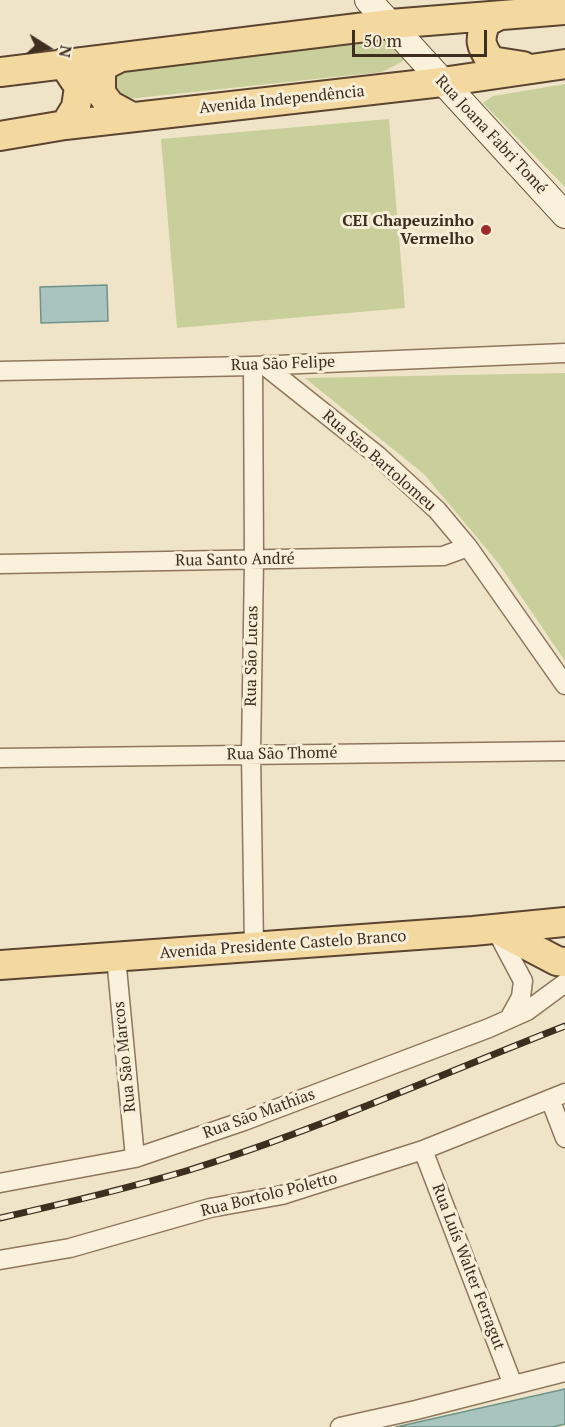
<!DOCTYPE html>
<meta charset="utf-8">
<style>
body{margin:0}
#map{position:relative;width:565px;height:1427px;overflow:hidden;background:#f0e4c8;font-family:"PT Serif",serif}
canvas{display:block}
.north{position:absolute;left:18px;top:18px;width:60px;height:60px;-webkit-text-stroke:4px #f7eed8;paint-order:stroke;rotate:101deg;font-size:16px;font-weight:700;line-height:24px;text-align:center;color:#3d2e20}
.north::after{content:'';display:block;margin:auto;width:21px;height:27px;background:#3d2e20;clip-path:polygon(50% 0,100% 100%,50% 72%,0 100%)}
.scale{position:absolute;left:352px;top:30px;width:135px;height:27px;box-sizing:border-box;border:3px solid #3d2e20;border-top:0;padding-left:8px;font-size:18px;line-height:21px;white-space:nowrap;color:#3d2e20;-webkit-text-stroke:4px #f7eed8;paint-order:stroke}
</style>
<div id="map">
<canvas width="565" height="1427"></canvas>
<div class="north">N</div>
<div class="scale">50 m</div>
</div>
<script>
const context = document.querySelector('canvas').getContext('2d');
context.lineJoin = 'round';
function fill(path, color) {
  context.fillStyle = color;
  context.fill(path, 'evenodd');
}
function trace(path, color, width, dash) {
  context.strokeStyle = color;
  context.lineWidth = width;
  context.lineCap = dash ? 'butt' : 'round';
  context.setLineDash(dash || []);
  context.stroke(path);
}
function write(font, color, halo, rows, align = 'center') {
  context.font = font + ' "PT Serif",serif';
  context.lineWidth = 6;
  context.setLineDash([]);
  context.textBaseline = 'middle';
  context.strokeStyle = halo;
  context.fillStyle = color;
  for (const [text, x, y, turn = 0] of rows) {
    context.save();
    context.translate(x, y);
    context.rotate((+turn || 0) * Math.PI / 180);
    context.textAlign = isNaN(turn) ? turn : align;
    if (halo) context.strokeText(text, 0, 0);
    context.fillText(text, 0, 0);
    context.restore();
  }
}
const green = new Path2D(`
 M 390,33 L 407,55 L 402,62 L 382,72 L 118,100 L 107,78 L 119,63 Z
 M 565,84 L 565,187 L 483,103 L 493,96 Z
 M 389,119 L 405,308 L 177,328 L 161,139 Z
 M 565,373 L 565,661 L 499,564 L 424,474 L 305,378 Z`);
const water = new Path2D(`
 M 107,285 L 108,321 L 41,323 L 40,287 Z
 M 565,1389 L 565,1424 L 553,1427 L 396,1427 Z`);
const street = new Path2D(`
 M 264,365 L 377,455 L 437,510 L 468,547 L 565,685
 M 253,366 L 254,560 L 251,754 L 254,947
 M 0,371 L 253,366 L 565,353
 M 0,564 L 443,556 L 468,547
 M 0,758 L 565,751
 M 496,930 L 523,981 L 521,997 L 510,1017
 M 116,957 L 135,1158
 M 550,1099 L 565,1138
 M 423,1150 L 513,1385
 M 0,1183 L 135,1158 L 244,1121 L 489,1028 L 527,1011 L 565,983
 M 0,1260 L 70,1248 L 210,1208 L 282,1195 L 423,1150 L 565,1093
 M 340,1427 L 416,1410 L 565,1372`);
const secondary = new Path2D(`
 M 368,0 L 565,215`);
const primary = new Path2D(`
 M 498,16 L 486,22 C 479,40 480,45 491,61 L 523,66
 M 121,57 L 105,65 L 101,73 L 101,93 L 110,105 L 132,117
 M 63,63 L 79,87 L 76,107 L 65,125
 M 0,72 L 390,24 L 565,10
 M 0,136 L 65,125 L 442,82 L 565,64
 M 496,929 L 557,961 L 565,962
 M 0,965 L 473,931 L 565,922`);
const rail = new Path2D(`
 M 0,1218 C 62,1204 125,1189 186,1171 C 315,1131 439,1075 565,1026`);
const markers = [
 [486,230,6,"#9e2a2b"]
];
const streetNames = [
 ["Avenida Independência",282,100,-6],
 ["Rua Joana Fabri Tomé",491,135,47],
 ["Rua São Felipe",283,364,-2],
 ["Rua São Bartolomeu",379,461,41],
 ["Rua Santo André",235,560,-1],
 ["Rua São Lucas",252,656,-89],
 ["Rua São Thomé",282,754,-1],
 ["Avenida Presidente Castelo Branco",283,945,-4],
 ["Rua São Marcos",125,1057,-96],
 ["Rua São Mathias",259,1114,-20],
 ["Rua Bortolo Poletto",269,1195,-14],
 ["Rua Luís Walter Ferragut",468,1267,69]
];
const poiNames = [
 ["CEI Chapeuzinho",474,221],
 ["Vermelho",474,239]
];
fill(green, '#c9cf9b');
fill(water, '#a9c4bc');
trace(water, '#6f938a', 1.5);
trace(street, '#8d765c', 21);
trace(secondary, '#6f573f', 28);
trace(primary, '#5b4430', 32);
trace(street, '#faf1dc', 18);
trace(secondary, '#faf1dc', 26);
trace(primary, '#f3d9a0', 28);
trace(rail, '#3d2e20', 7);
trace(rail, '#f7eed8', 4.5, [14]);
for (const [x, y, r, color] of markers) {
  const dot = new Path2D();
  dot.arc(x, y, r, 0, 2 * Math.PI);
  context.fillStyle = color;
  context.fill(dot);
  trace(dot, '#f7eed8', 2);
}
write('16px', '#3d2e20', '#f7eed8', streetNames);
write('bold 16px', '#3d2e20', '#f7eed8', poiNames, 'right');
</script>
